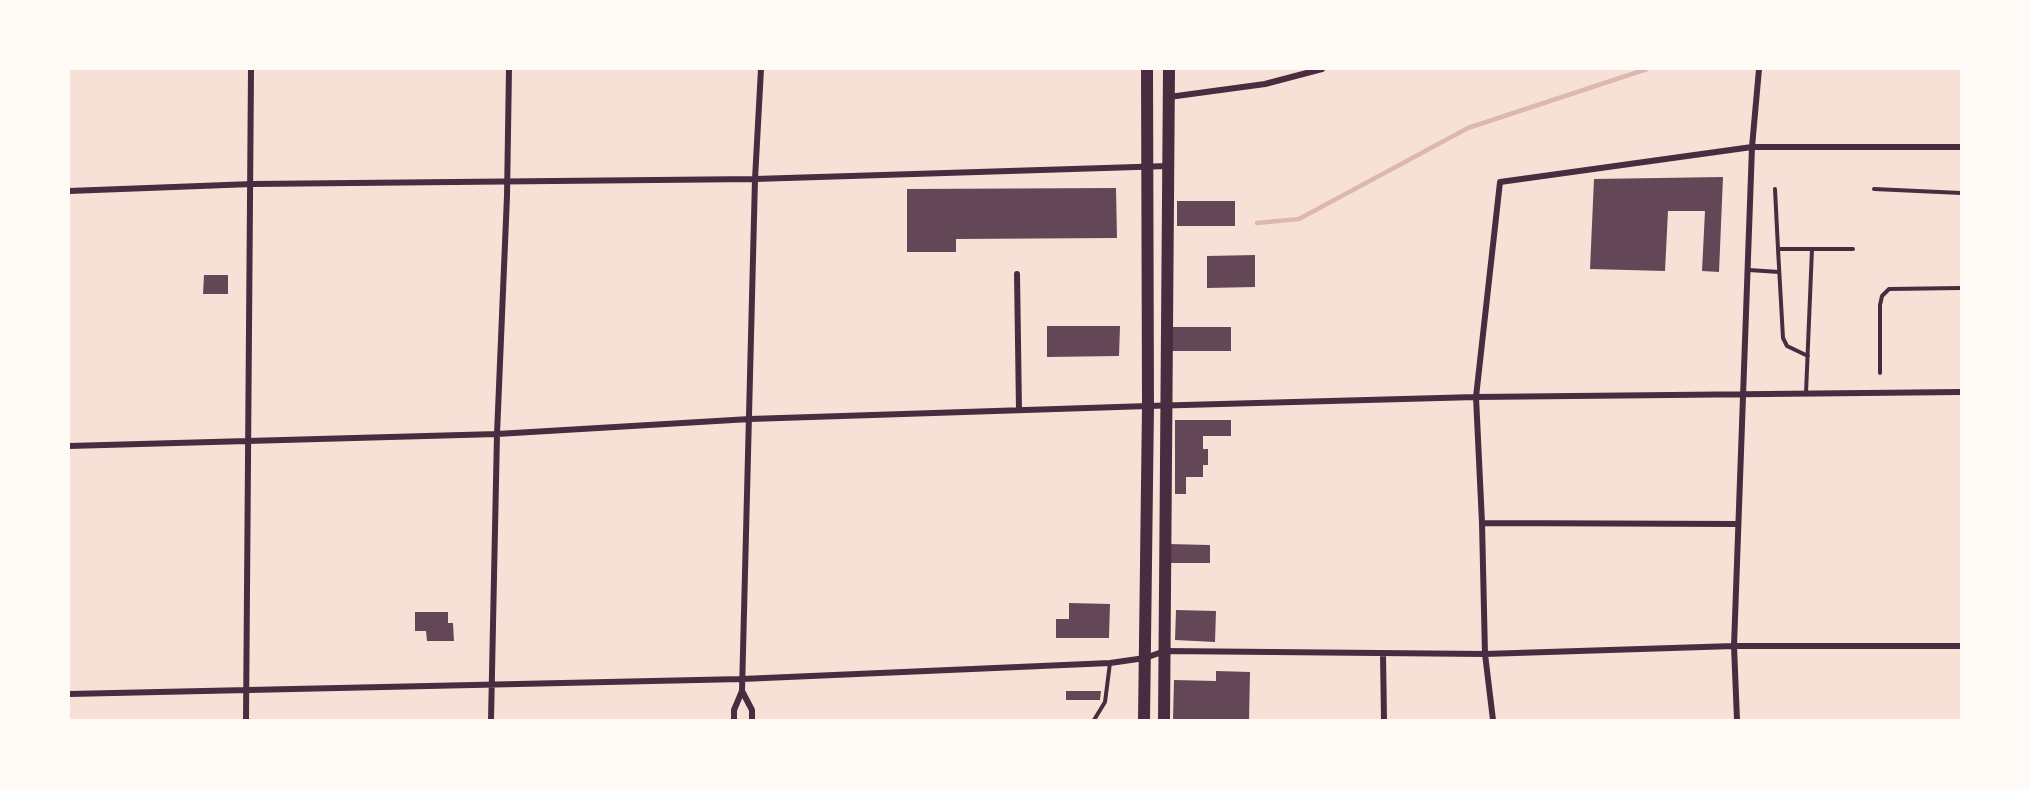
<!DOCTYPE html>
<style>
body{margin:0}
#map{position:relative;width:2030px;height:789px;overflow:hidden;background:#f7e1d7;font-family:Georgia,serif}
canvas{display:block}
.frame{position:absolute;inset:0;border:70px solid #fffaf5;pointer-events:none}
</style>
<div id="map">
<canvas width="2030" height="789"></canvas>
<div class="frame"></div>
</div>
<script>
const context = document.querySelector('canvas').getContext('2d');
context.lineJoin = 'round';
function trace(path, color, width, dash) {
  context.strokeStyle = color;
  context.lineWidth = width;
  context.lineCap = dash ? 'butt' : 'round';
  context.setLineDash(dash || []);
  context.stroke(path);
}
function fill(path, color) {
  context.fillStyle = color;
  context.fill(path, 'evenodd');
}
const stream = new Path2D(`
 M 1257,223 L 1299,219 L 1468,128 L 1647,69`);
const building = new Path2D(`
 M 1723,177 L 1719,272 L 1702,271 L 1705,211 L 1668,211 L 1665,271 L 1590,269 L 1594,179 Z
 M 1116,188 L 1117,238 L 956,239 L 956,252 L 907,252 L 907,189 Z
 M 1177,201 L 1235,201 L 1235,226 L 1177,226 Z
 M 1255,255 L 1255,287 L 1207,288 L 1207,256 Z
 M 204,275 L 228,275 L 228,294 L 203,294 Z
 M 1047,326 L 1120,326 L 1119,356 L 1047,357 Z
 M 1169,327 L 1231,327 L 1231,351 L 1169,351 Z
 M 1175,420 L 1231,420 L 1231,436 L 1203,436 L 1203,449 L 1208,449 L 1208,465 L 1203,465 L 1203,477 L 1186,477 L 1186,494 L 1175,494 Z
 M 1168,544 L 1210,545 L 1210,563 L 1168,563 Z
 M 1069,603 L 1110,604 L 1109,638 L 1056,638 L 1056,619 L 1069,619 Z
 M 1176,610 L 1216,611 L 1215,642 L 1175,640 Z
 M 415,612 L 448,612 L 448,623 L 453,623 L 454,641 L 427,641 L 426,631 L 415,631 Z
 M 1216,671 L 1250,672 L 1249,720 L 1173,720 L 1174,680 L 1216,681 Z
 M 1066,691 L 1101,691 L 1100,700 L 1066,700 Z`);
const service = new Path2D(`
 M 1775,189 L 1778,249 L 1853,249
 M 1874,189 L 1961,193
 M 1778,249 L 1783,338 L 1787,346 L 1808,356
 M 1749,270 L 1779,272
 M 1880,373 L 1880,305 L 1882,296 L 1889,289 L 1961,288
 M 1806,393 L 1812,249
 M 1094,720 L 1105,702 L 1110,663`);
const minor = new Path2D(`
 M 1169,97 L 1265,84 L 1322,69
 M 69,191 L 252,184 L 755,179 L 1168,166
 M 1017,274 L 1019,410
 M 69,446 L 497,434 L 750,419 L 1148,406 L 1476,397 L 1961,392
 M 1482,523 L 1738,524
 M 1383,654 L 1384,720
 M 742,691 L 752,710 L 752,720
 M 69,694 L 742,679 L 1110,663 L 1145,658 L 1165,651 L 1485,654 L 1734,646 L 1961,646
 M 246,720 L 251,69
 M 491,720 L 497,434 L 507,196 L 509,69
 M 734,720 L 734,710 L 742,691 L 755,179 L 761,69
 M 1493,720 L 1485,654 L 1482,523 L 1476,397 L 1500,182 L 1752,147 L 1961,147
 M 1737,720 L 1734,646 L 1752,147 L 1759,69`);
const trunk = new Path2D(`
 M 1144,720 L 1148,406 L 1147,69
 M 1164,720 L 1169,69`);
trace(stream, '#dcb8b0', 4.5);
fill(building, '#644757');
trace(service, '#4a2c40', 4);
trace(minor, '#4a2c40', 6);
trace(trunk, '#4a2c40', 12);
</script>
